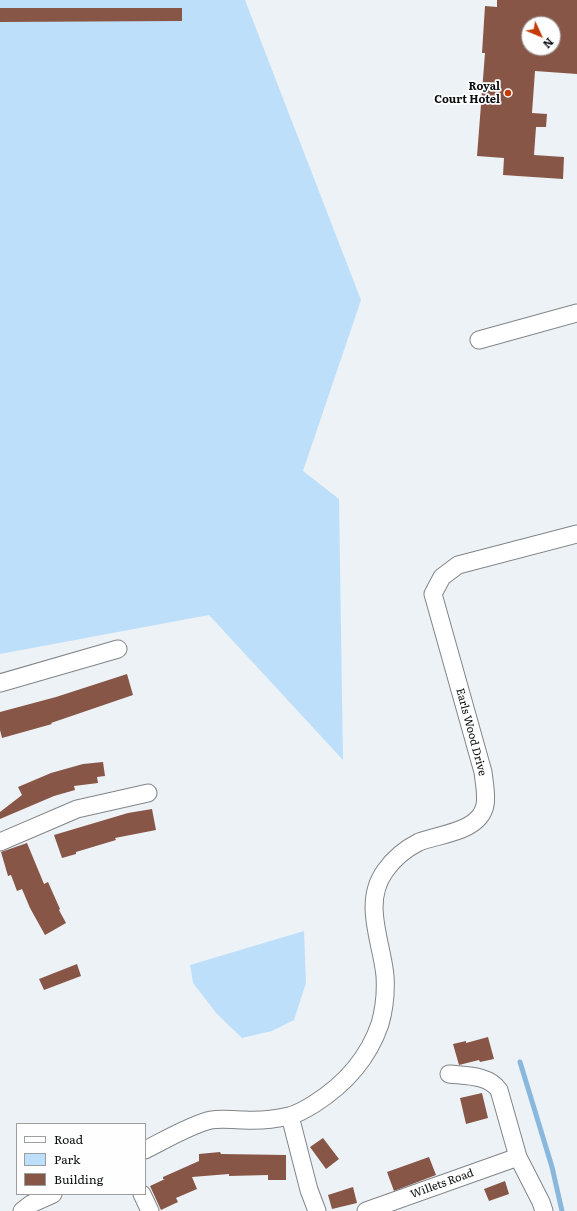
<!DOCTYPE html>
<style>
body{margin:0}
#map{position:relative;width:577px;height:1211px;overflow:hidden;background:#edf2f6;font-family:Literata,serif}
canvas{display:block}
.legend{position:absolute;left:16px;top:1123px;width:130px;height:72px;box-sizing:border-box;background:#fefefe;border:1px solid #9d9e9e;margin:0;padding:5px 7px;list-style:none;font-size:12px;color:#0b0d0e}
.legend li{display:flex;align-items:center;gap:8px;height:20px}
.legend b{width:20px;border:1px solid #9d9e9e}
.north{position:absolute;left:521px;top:16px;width:40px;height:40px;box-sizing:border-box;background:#fefefe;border:1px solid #9d9e9e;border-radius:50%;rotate:134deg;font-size:11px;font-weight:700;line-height:16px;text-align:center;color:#0b0d0e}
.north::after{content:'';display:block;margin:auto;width:14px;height:18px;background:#c33b06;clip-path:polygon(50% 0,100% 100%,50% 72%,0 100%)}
</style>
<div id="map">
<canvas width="577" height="1211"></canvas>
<ul class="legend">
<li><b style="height:5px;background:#fff"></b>Road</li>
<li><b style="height:11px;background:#bedffa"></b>Park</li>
<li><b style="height:11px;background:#885647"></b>Building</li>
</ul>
<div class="north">N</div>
</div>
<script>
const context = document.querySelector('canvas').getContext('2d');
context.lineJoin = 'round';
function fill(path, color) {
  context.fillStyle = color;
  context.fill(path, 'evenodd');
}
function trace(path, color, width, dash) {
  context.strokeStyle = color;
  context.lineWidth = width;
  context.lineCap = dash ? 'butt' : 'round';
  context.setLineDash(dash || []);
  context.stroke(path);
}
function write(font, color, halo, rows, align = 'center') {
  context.font = font + ' Literata,serif';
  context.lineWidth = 3.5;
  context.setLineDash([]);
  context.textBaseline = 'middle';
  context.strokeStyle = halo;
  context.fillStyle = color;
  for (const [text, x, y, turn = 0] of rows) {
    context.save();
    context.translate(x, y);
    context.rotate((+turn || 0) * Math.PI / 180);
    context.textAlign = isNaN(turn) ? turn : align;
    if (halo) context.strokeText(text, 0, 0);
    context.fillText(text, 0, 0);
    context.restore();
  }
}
const green = new Path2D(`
 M 0,0 L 245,0 L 361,300 L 303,471 L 339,499 L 343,760 L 209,615 L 0,654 Z
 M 304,931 L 306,983 L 294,1020 L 272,1031 L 242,1038 L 217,1014 L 193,983 L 190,965 Z`);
const stream = new Path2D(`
 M 520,1062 L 552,1167 L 562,1211`);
const building = new Path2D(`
 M 497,0 L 577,0 L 577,74 L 535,71 L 532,113 L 547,114 L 546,127 L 536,127 L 534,155 L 564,157 L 563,179 L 503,175 L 504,158 L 477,156 L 485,53 L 482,53 L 485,6 L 497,7 ZM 529,24 L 553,24 L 553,48 L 529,48 Z
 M 0,8 L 182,8 L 182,21 L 0,22 Z
 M 127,674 L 133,695 L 51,723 L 52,724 L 2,738 L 0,730 L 0,712 L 56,697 Z
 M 103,762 L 105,776 L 97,777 L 98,783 L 74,786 L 75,790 L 54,796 L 0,819 L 0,812 L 22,795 L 18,787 L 51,773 L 83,764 Z
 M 152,809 L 156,830 L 115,838 L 116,840 L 76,852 L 76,854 L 62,858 L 54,835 L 128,813 Z
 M 27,843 L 44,884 L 48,882 L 60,909 L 59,910 L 66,923 L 45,935 L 30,908 L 22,889 L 17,891 L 11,875 L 8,876 L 1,852 Z
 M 77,964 L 81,976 L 44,990 L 39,979 Z
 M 488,1037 L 494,1059 L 480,1062 L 479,1060 L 459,1065 L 453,1044 L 466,1041 L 466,1043 Z
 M 482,1093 L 488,1118 L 466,1124 L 460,1098 Z
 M 323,1138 L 339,1159 L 326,1169 L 310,1147 Z
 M 220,1152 L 221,1154 L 286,1155 L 286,1180 L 268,1180 L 268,1175 L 229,1176 L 229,1174 L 192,1177 L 197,1189 L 176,1198 L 178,1202 L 161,1210 L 150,1186 L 165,1179 L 163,1179 L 163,1177 L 199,1161 L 199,1154 Z
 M 429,1157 L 436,1175 L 394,1191 L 387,1172 Z
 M 505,1181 L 509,1194 L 489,1201 L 484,1189 Z
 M 353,1187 L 357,1203 L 332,1209 L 328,1195 Z`);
const minor = new Path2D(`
 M 479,340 L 577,313
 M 0,683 L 118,649
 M 0,842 L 77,809 L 148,793
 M 449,1074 C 467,1076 488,1075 499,1090 L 518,1157 L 541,1202 L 544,1211
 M 290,1116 L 309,1190 L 317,1211
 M 145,1150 C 163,1141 192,1124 211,1120 C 222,1118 233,1120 244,1120 C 258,1121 276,1119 289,1116 C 298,1114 306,1109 314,1104 C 344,1085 368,1059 380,1024 C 384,1010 386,992 385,976 C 382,942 362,903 385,871 C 394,858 405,849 419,842 C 439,834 480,832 485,805 C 487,795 484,782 483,772 L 433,594 L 442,577 L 458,565 L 577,534
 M 142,1194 L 150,1211
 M 22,1211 L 31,1204 L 53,1194
 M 366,1211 L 518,1157`);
const markers = [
 [508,93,4,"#c33b06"]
];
const poiNames = [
 ["Royal",500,87],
 ["Court Hotel",500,100]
];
const streetNames = [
 ["Earls Wood Drive",471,732,75],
 ["Willets Road",442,1184,-20]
];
fill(green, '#bedffa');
trace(stream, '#8ab8dc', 5);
fill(building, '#885647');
trace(minor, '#808588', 19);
trace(minor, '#fff', 17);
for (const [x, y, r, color] of markers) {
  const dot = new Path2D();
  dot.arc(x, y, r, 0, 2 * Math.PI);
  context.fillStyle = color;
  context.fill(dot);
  trace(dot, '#fefefe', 1.5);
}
write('bold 11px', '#0b0d0e', '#fefefe', poiNames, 'right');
write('11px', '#0b0d0e', '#fefefe', streetNames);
</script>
